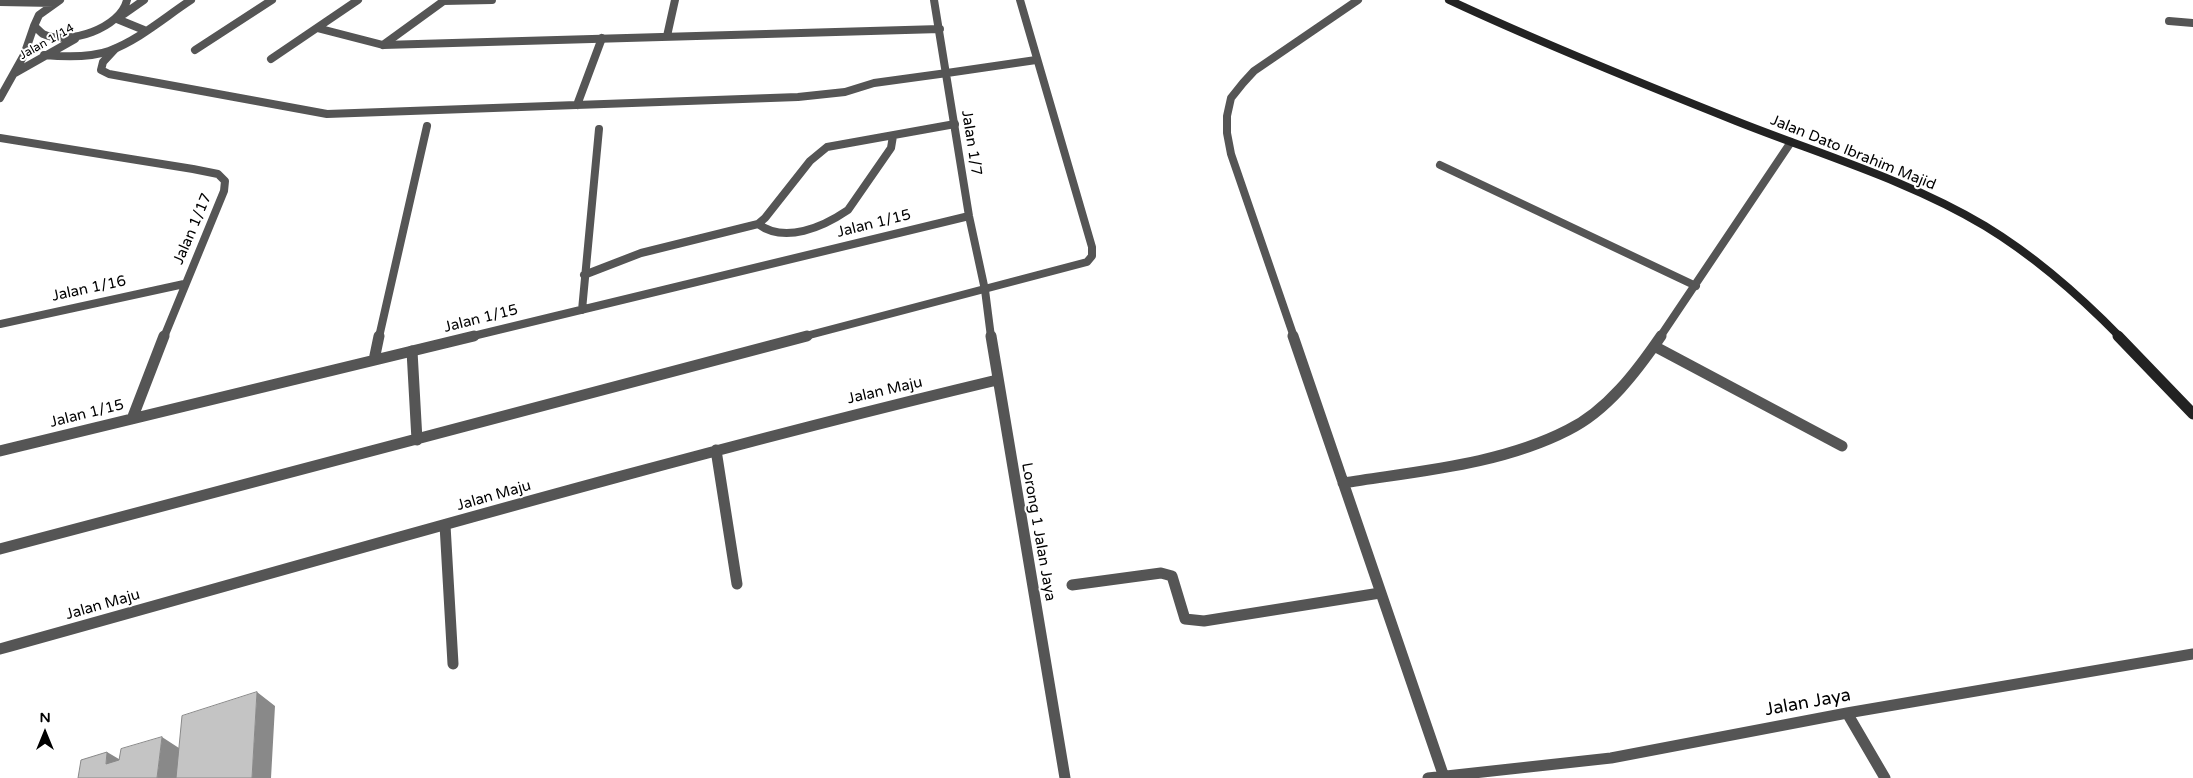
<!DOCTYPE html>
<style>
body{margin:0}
#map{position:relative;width:2193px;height:778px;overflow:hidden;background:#fff;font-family:"Varela Round",sans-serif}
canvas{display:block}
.north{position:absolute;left:20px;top:708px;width:50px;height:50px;-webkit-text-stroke:4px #fff;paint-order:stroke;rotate:0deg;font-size:14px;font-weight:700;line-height:20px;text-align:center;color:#000}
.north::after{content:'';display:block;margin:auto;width:18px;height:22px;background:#000;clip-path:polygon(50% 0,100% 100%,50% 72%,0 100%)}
</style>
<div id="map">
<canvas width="2193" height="778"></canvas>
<div class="north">N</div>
</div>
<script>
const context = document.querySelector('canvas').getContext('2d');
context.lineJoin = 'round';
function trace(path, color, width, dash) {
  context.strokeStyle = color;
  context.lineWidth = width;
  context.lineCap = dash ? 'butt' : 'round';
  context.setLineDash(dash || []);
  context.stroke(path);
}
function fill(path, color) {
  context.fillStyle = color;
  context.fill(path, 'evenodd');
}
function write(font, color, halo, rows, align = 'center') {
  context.font = font + ' "Varela Round",sans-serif';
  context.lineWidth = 4;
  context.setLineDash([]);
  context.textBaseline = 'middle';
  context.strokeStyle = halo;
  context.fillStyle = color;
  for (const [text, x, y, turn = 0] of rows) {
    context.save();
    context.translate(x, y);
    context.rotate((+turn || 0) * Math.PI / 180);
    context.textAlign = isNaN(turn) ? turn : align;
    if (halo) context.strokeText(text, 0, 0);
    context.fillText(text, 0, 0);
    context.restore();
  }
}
const laneFar1 = new Path2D(`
 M 443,1 L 492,0
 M 383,45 L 445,0
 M 115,49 L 103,62 L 101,70 L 109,74 L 327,114 L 798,97 L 845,92 L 874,83 L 947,73
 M 195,50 L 272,0
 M 577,105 L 602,38
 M 758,224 C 785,244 823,227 848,210 L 891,148 L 893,136
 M 584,275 L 641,253 L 758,224 L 765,218 L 810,161 L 827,147 L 955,124
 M 802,337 L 1087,262 L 1092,256 L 1092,247 L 1020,0`);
const lane = new Path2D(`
 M 412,351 L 417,440
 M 0,549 L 807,336
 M 1072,585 L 1161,573 L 1172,576 L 1185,619 L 1204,621 L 1380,593`);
const streetFar1 = new Path2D(`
 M 60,0 L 39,15 L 34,26 C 37,28 40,32 43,34 C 68,46 121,28 127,0
 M 934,0 L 969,216 L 985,290 L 991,337
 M 0,2 L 54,3
 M 124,14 L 144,0
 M 117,19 L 144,30
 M 2169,21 L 2193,23
 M 317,28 L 383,45 L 940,29
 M 667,36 L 675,0
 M 44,55 C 65,57 89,58 109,51 C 139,40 165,17 191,0
 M 271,59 L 358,0
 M 15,73 L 75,39
 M 947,73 L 1036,60
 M 0,98 L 24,55 L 34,26
 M 0,138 L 193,169 L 218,174 L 225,181 L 224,191 L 164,337
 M 1440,165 L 1696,286
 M 582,310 L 599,129
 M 0,324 L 184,284
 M 379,337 L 427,126
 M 469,337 L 969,216
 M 1294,337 L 1231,154 L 1227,133 L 1227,116 L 1231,98 L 1243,83 L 1254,71 L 1358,0
 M 1660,337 L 1791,142`);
const street = new Path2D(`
 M 991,336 L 1065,778
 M 1293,336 L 1444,777
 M 1654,346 L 1842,446
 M 374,360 L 379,336
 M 132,419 L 164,336
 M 716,450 L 737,584
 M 0,451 L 474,336
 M 1343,483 C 1417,471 1500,465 1568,430 C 1607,411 1637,371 1661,336
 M 445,525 L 453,664
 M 0,649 C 332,557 662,460 997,380
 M 1847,713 L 1885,778
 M 1428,778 L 1611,758 L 1847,713 L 2193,654`);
const secondaryFar1 = new Path2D(`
 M 1449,0 C 1543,44 1640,83 1736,121 C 1819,154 1908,180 1985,226 C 2036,257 2079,295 2120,337`);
const secondary = new Path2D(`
 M 2118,336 L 2193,414`);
const shadedWall = new Path2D(`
 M 257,692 L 275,706 L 271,778 L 252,778 Z
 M 162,737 L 182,750 L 179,778 L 157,778 Z
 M 107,752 L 129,765 L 106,764 Z`);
const building = new Path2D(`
 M 257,692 L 252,778 L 176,778 L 182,716 Z
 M 162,737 L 157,778 L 78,778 L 81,760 L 107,752 L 106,764 L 119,760 L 121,749 Z`);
const farStreetnames = [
 ["Jalan 1/14",47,42,-29]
];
const streetNames = [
 ["Jalan 1/7",971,143,81],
 ["Jalan Dato Ibrahim Majid",1853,153,22],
 ["Jalan 1/15",874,224,-14],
 ["Jalan 1/17",193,229,-67],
 ["Jalan 1/16",89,289,-12],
 ["Jalan 1/15",481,319,-14],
 ["Jalan Maju",885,391,-13],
 ["Jalan 1/15",87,414,-14],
 ["Jalan Maju",494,496,-16],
 ["Lorong 1 Jalan Jaya",1038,532,80],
 ["Jalan Maju",103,605,-16]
];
const nearStreetnames = [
 ["Jalan Jaya",1808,703,-10]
];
trace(laneFar1, '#555', 8);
trace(lane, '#555', 11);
trace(streetFar1, '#555', 8);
trace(street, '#555', 11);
trace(secondaryFar1, '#222', 8);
trace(secondary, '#222', 11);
fill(shadedWall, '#898989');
fill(building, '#c4c4c4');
trace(building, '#898989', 1);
write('12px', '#000', '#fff', farStreetnames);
write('15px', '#000', '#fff', streetNames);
write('18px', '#000', '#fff', nearStreetnames);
</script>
